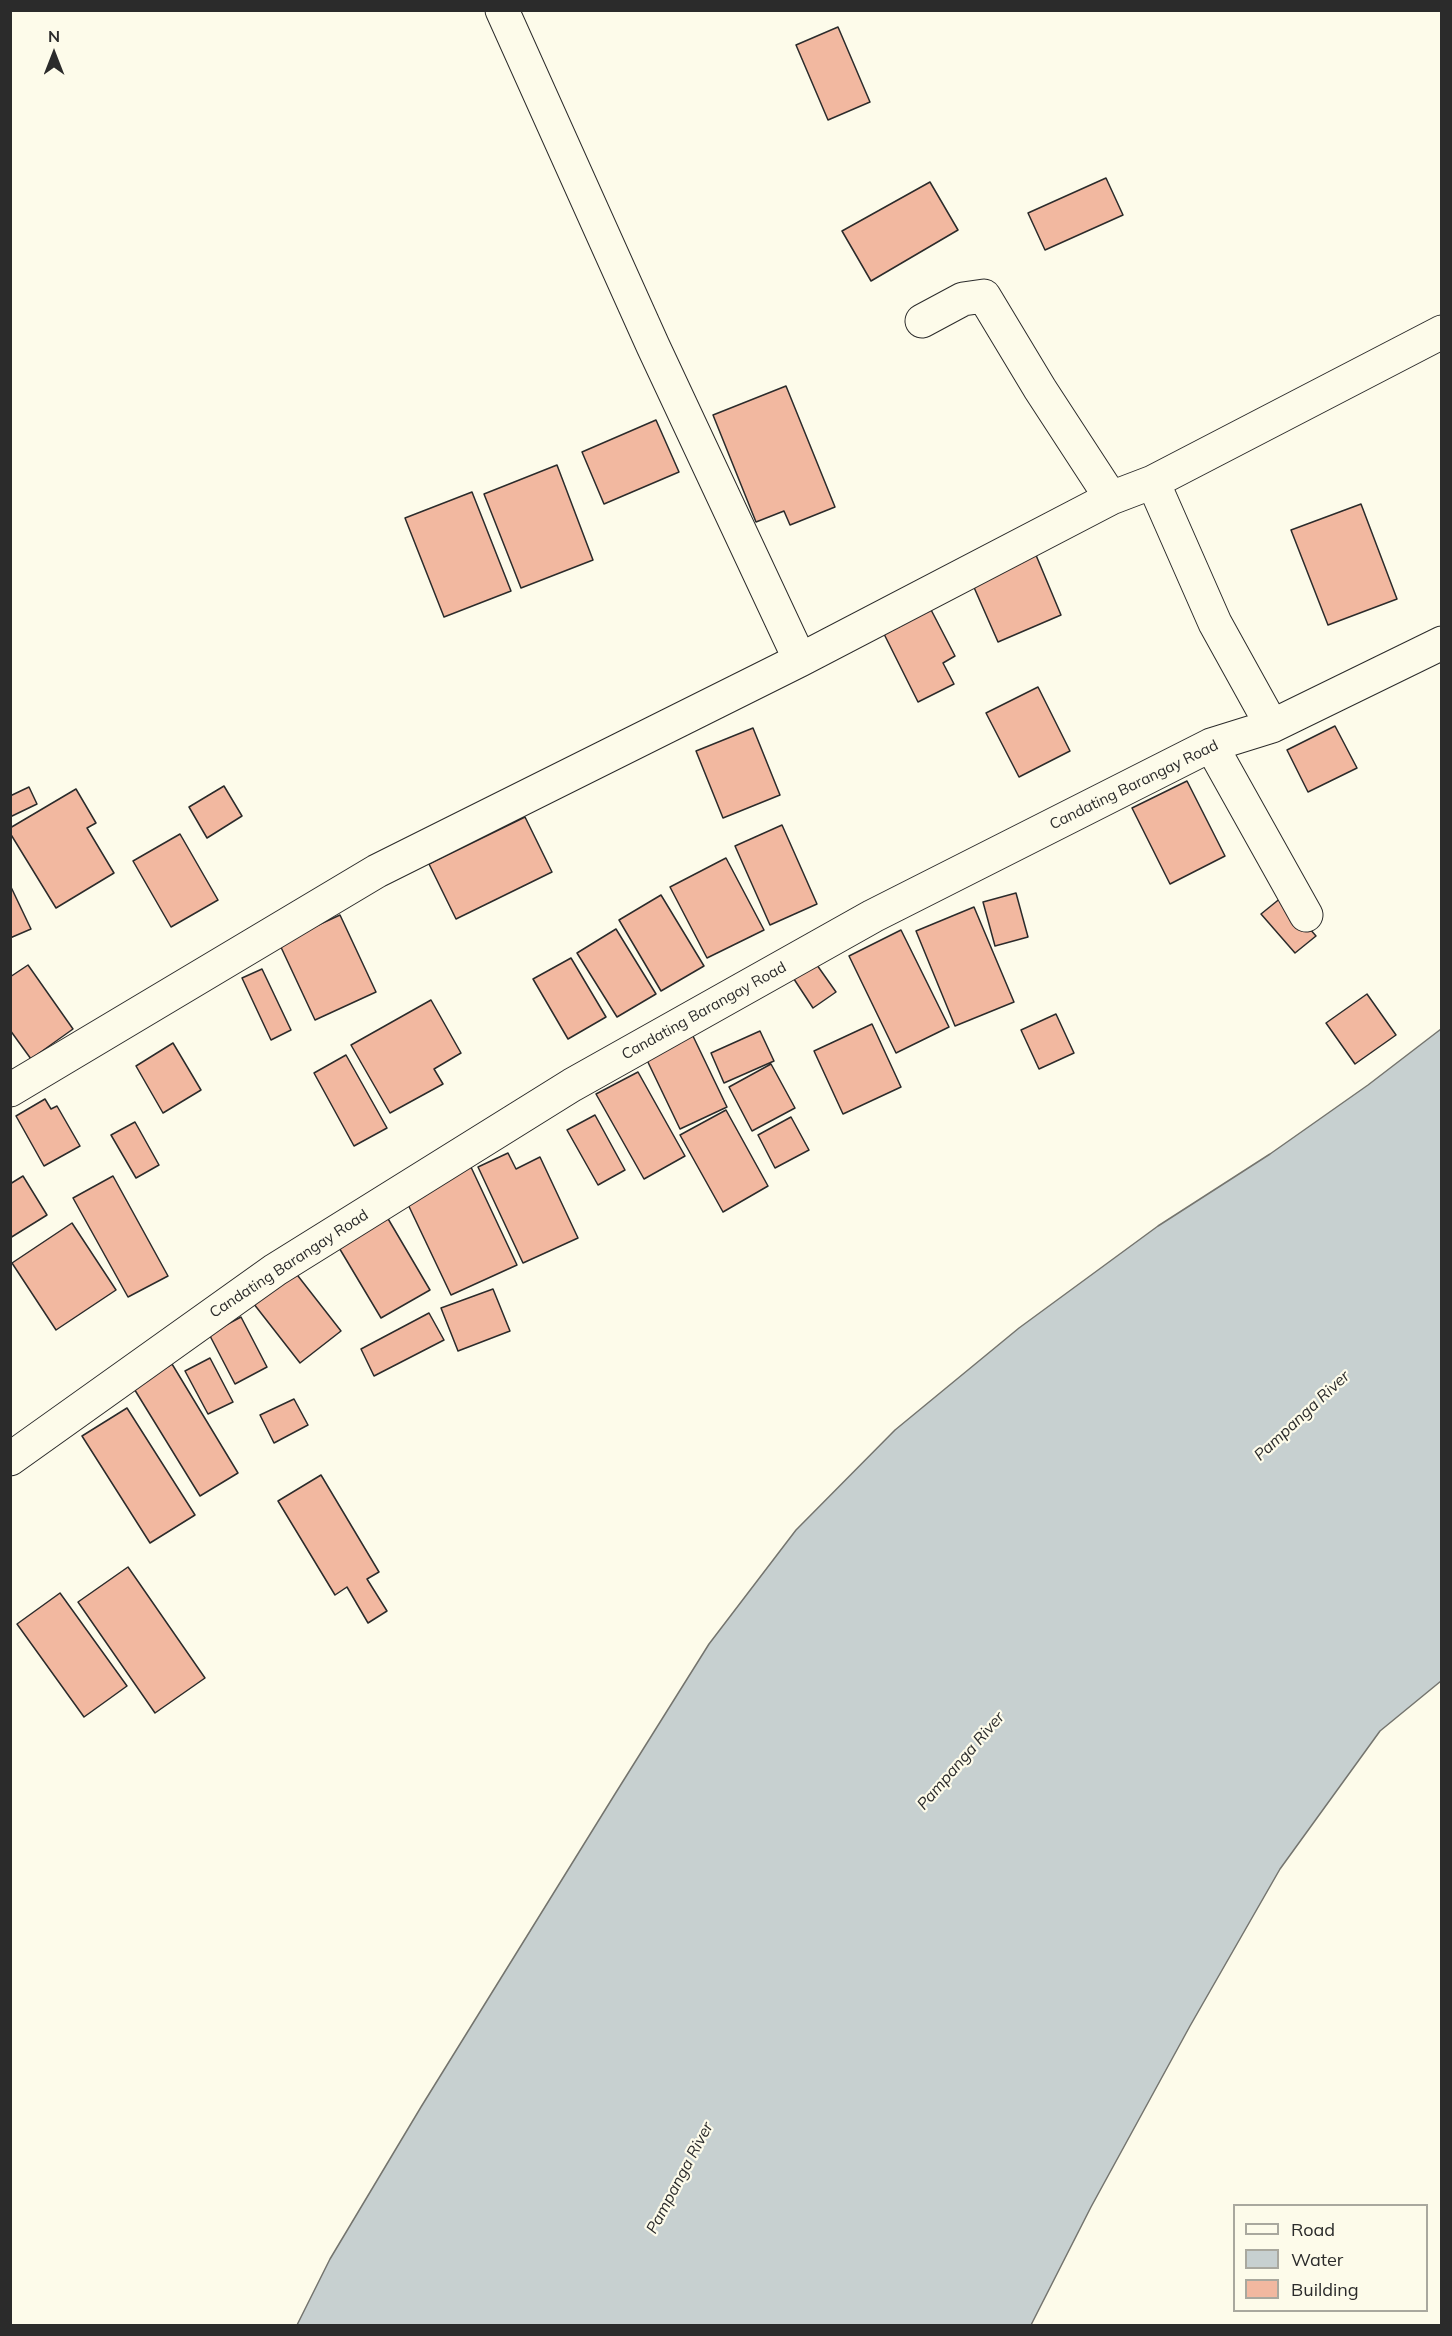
<!DOCTYPE html>
<style>
body{margin:0}
#map{position:relative;width:1452px;height:2336px;overflow:hidden;background:#fdfbea;font-family:Mulish,sans-serif}
canvas{display:block}
.frame{position:absolute;inset:0;border:12px solid #2b2b2b;pointer-events:none}
.legend{position:absolute;left:1233px;top:2204px;width:195px;height:108px;box-sizing:border-box;background:#fdfbea;border:2px solid #a9a89e;margin:0;padding:8px 10px;list-style:none;font-size:18px;color:#2b2b2b}
.legend li{display:flex;align-items:center;gap:12px;height:30px}
.legend b{width:30px;border:2px solid #a9a89e}
.north{position:absolute;left:24px;top:24px;width:60px;height:60px;-webkit-text-stroke:4px #fdfbea;paint-order:stroke;rotate:0deg;font-size:16px;font-weight:700;line-height:24px;text-align:center;color:#2b2b2b}
.north::after{content:'';display:block;margin:auto;width:21px;height:27px;background:#2b2b2b;clip-path:polygon(50% 0,100% 100%,50% 72%,0 100%)}
</style>
<div id="map">
<canvas width="1452" height="2336"></canvas>
<div class="frame"></div>
<ul class="legend">
<li><b style="height:8px;background:#fdfbea"></b>Road</li>
<li><b style="height:16px;background:#c7d0d0"></b>Water</li>
<li><b style="height:16px;background:#f2b8a0"></b>Building</li>
</ul>
<div class="north">N</div>
</div>
<script>
const context = document.querySelector('canvas').getContext('2d');
context.lineJoin = 'round';
function fill(path, color) {
  context.fillStyle = color;
  context.fill(path, 'evenodd');
}
function trace(path, color, width, dash) {
  context.strokeStyle = color;
  context.lineWidth = width;
  context.lineCap = dash ? 'butt' : 'round';
  context.setLineDash(dash || []);
  context.stroke(path);
}
function write(font, color, halo, rows, align = 'center') {
  context.font = font + ' Mulish,sans-serif';
  context.lineWidth = 4.5;
  context.setLineDash([]);
  context.textBaseline = 'middle';
  context.strokeStyle = halo;
  context.fillStyle = color;
  for (const [text, x, y, turn = 0] of rows) {
    context.save();
    context.translate(x, y);
    context.rotate((+turn || 0) * Math.PI / 180);
    context.textAlign = isNaN(turn) ? turn : align;
    if (halo) context.strokeText(text, 0, 0);
    context.fillText(text, 0, 0);
    context.restore();
  }
}
const water = new Path2D(`
 M 1441,1029 L 1441,1681 L 1380,1731 L 1280,1869 L 1190,2026 L 1091,2207 L 1031,2325 L 297,2325 L 330,2259 L 421,2107 L 615,1794 L 709,1644 L 796,1530 L 895,1430 L 1019,1328 L 1158,1226 L 1270,1154 L 1368,1085 Z`);
const building = new Path2D(`
 M 838,27 L 870,102 L 828,120 L 796,45 Z
 M 1106,178 L 1123,215 L 1045,250 L 1028,213 Z
 M 930,182 L 958,230 L 871,281 L 842,231 Z
 M 786,386 L 835,507 L 790,525 L 784,511 L 756,522 L 713,415 Z
 M 656,420 L 679,472 L 604,504 L 582,452 Z
 M 557,465 L 593,560 L 521,588 L 484,494 Z
 M 472,492 L 511,591 L 444,617 L 405,518 Z
 M 1361,504 L 1397,599 L 1328,625 L 1291,530 Z
 M 1033,548 L 1061,615 L 998,642 L 969,576 Z
 M 928,604 L 955,656 L 943,663 L 954,684 L 918,702 L 881,628 Z
 M 1038,687 L 1070,751 L 1019,777 L 986,713 Z
 M 1335,726 L 1357,768 L 1308,792 L 1287,750 Z
 M 753,728 L 780,795 L 723,818 L 696,751 Z
 M 1187,781 L 1225,856 L 1170,884 L 1132,808 Z
 M 224,786 L 242,816 L 207,838 L 189,807 Z
 M 29,787 L 37,804 L 10,817 L 10,796 Z
 M 76,789 L 96,823 L 87,828 L 114,873 L 56,908 L 10,833 L 10,828 Z
 M 525,817 L 552,872 L 456,919 L 429,864 Z
 M 782,825 L 817,904 L 770,925 L 735,846 Z
 M 180,834 L 218,900 L 171,927 L 133,861 Z
 M 726,858 L 764,930 L 707,958 L 670,887 Z
 M 10,885 L 31,929 L 10,938 Z
 M 1016,893 L 1028,937 L 995,946 L 983,902 Z
 M 661,895 L 704,966 L 661,991 L 619,920 Z
 M 1282,897 L 1316,936 L 1295,953 L 1261,914 Z
 M 974,907 L 1014,1002 L 955,1026 L 916,931 Z
 M 340,915 L 376,992 L 315,1020 L 279,943 Z
 M 616,929 L 656,994 L 617,1017 L 577,953 Z
 M 901,930 L 949,1027 L 896,1053 L 849,956 Z
 M 571,958 L 606,1017 L 568,1039 L 533,979 Z
 M 812,958 L 836,992 L 813,1008 L 790,973 Z
 M 28,965 L 73,1029 L 31,1059 L 10,1030 L 10,977 Z
 M 262,969 L 291,1030 L 271,1040 L 242,978 Z
 M 1367,994 L 1396,1035 L 1355,1064 L 1326,1023 Z
 M 431,1000 L 461,1053 L 434,1069 L 443,1084 L 390,1113 L 351,1045 Z
 M 1056,1014 L 1074,1053 L 1039,1069 L 1021,1030 Z
 M 872,1024 L 901,1087 L 843,1114 L 814,1051 Z
 M 760,1031 L 774,1061 L 724,1083 L 711,1053 Z
 M 692,1034 L 727,1107 L 680,1129 L 645,1056 Z
 M 173,1043 L 201,1090 L 163,1113 L 136,1066 Z
 M 346,1055 L 387,1128 L 354,1146 L 314,1073 Z
 M 771,1064 L 795,1108 L 752,1131 L 729,1087 Z
 M 638,1072 L 685,1156 L 644,1179 L 596,1094 Z
 M 45,1099 L 51,1109 L 57,1106 L 80,1146 L 44,1166 L 16,1116 Z
 M 726,1110 L 768,1186 L 723,1212 L 680,1135 Z
 M 595,1115 L 625,1170 L 598,1185 L 567,1130 Z
 M 791,1117 L 809,1150 L 775,1168 L 758,1135 Z
 M 135,1122 L 159,1165 L 136,1178 L 111,1135 Z
 M 508,1153 L 516,1169 L 540,1157 L 578,1238 L 523,1263 L 478,1167 Z
 M 470,1165 L 517,1265 L 451,1295 L 404,1196 Z
 M 23,1176 L 47,1215 L 10,1238 L 10,1184 Z
 M 113,1176 L 168,1276 L 128,1297 L 73,1198 Z
 M 387,1217 L 430,1290 L 381,1318 L 338,1246 Z
 M 72,1223 L 116,1290 L 56,1330 L 12,1263 Z
 M 291,1267 L 341,1331 L 300,1363 L 250,1299 Z
 M 493,1289 L 510,1331 L 458,1351 L 441,1308 Z
 M 429,1313 L 444,1340 L 374,1376 L 361,1349 Z
 M 241,1317 L 267,1367 L 235,1384 L 209,1334 Z
 M 210,1358 L 233,1402 L 208,1414 L 185,1371 Z
 M 172,1364 L 238,1473 L 200,1496 L 133,1387 Z
 M 294,1399 L 308,1425 L 274,1443 L 260,1415 Z
 M 127,1408 L 195,1515 L 150,1543 L 82,1436 Z
 M 321,1475 L 379,1572 L 367,1579 L 387,1611 L 368,1623 L 347,1587 L 335,1595 L 278,1501 Z
 M 128,1567 L 205,1678 L 155,1713 L 78,1602 Z
 M 60,1593 L 127,1686 L 84,1717 L 17,1624 Z`);
const minor = new Path2D(`
 M 502,10 L 653,346 L 800,660
 M 922,321 L 963,299 L 984,296 L 1040,389 L 1111,498
 M 1153,482 L 1215,623 L 1272,726
 M 1211,745 L 1306,915
 M 10,1090 L 377,871 L 800,660 L 1111,498 L 1153,482 L 1442,332
 M 10,1459 L 275,1270 L 572,1085 L 873,916 L 1211,745 L 1272,726 L 1442,643`);
const streetNames = [
 ["Candating Barangay Road",1134,785,-26],
 ["Candating Barangay Road",704,1011,-29],
 ["Candating Barangay Road",289,1264,-33]
];
const waterNames = [
 ["Pampanga River",1302,1416,-43],
 ["Pampanga River",961,1761,-49],
 ["Pampanga River",680,2178,-62]
];
fill(water, '#c7d0d0');
trace(water, '#74746e', 1.5);
fill(building, '#f2b8a0');
trace(building, '#2b2b2b', 1.5);
trace(minor, '#2b2b2b', 35);
trace(minor, '#fdfbea', 33);
write('15px', '#2b2b2b', '#fdfbea', streetNames);
write('italic 16px', '#2b2b2b', '#fdfbea', waterNames);
</script>
